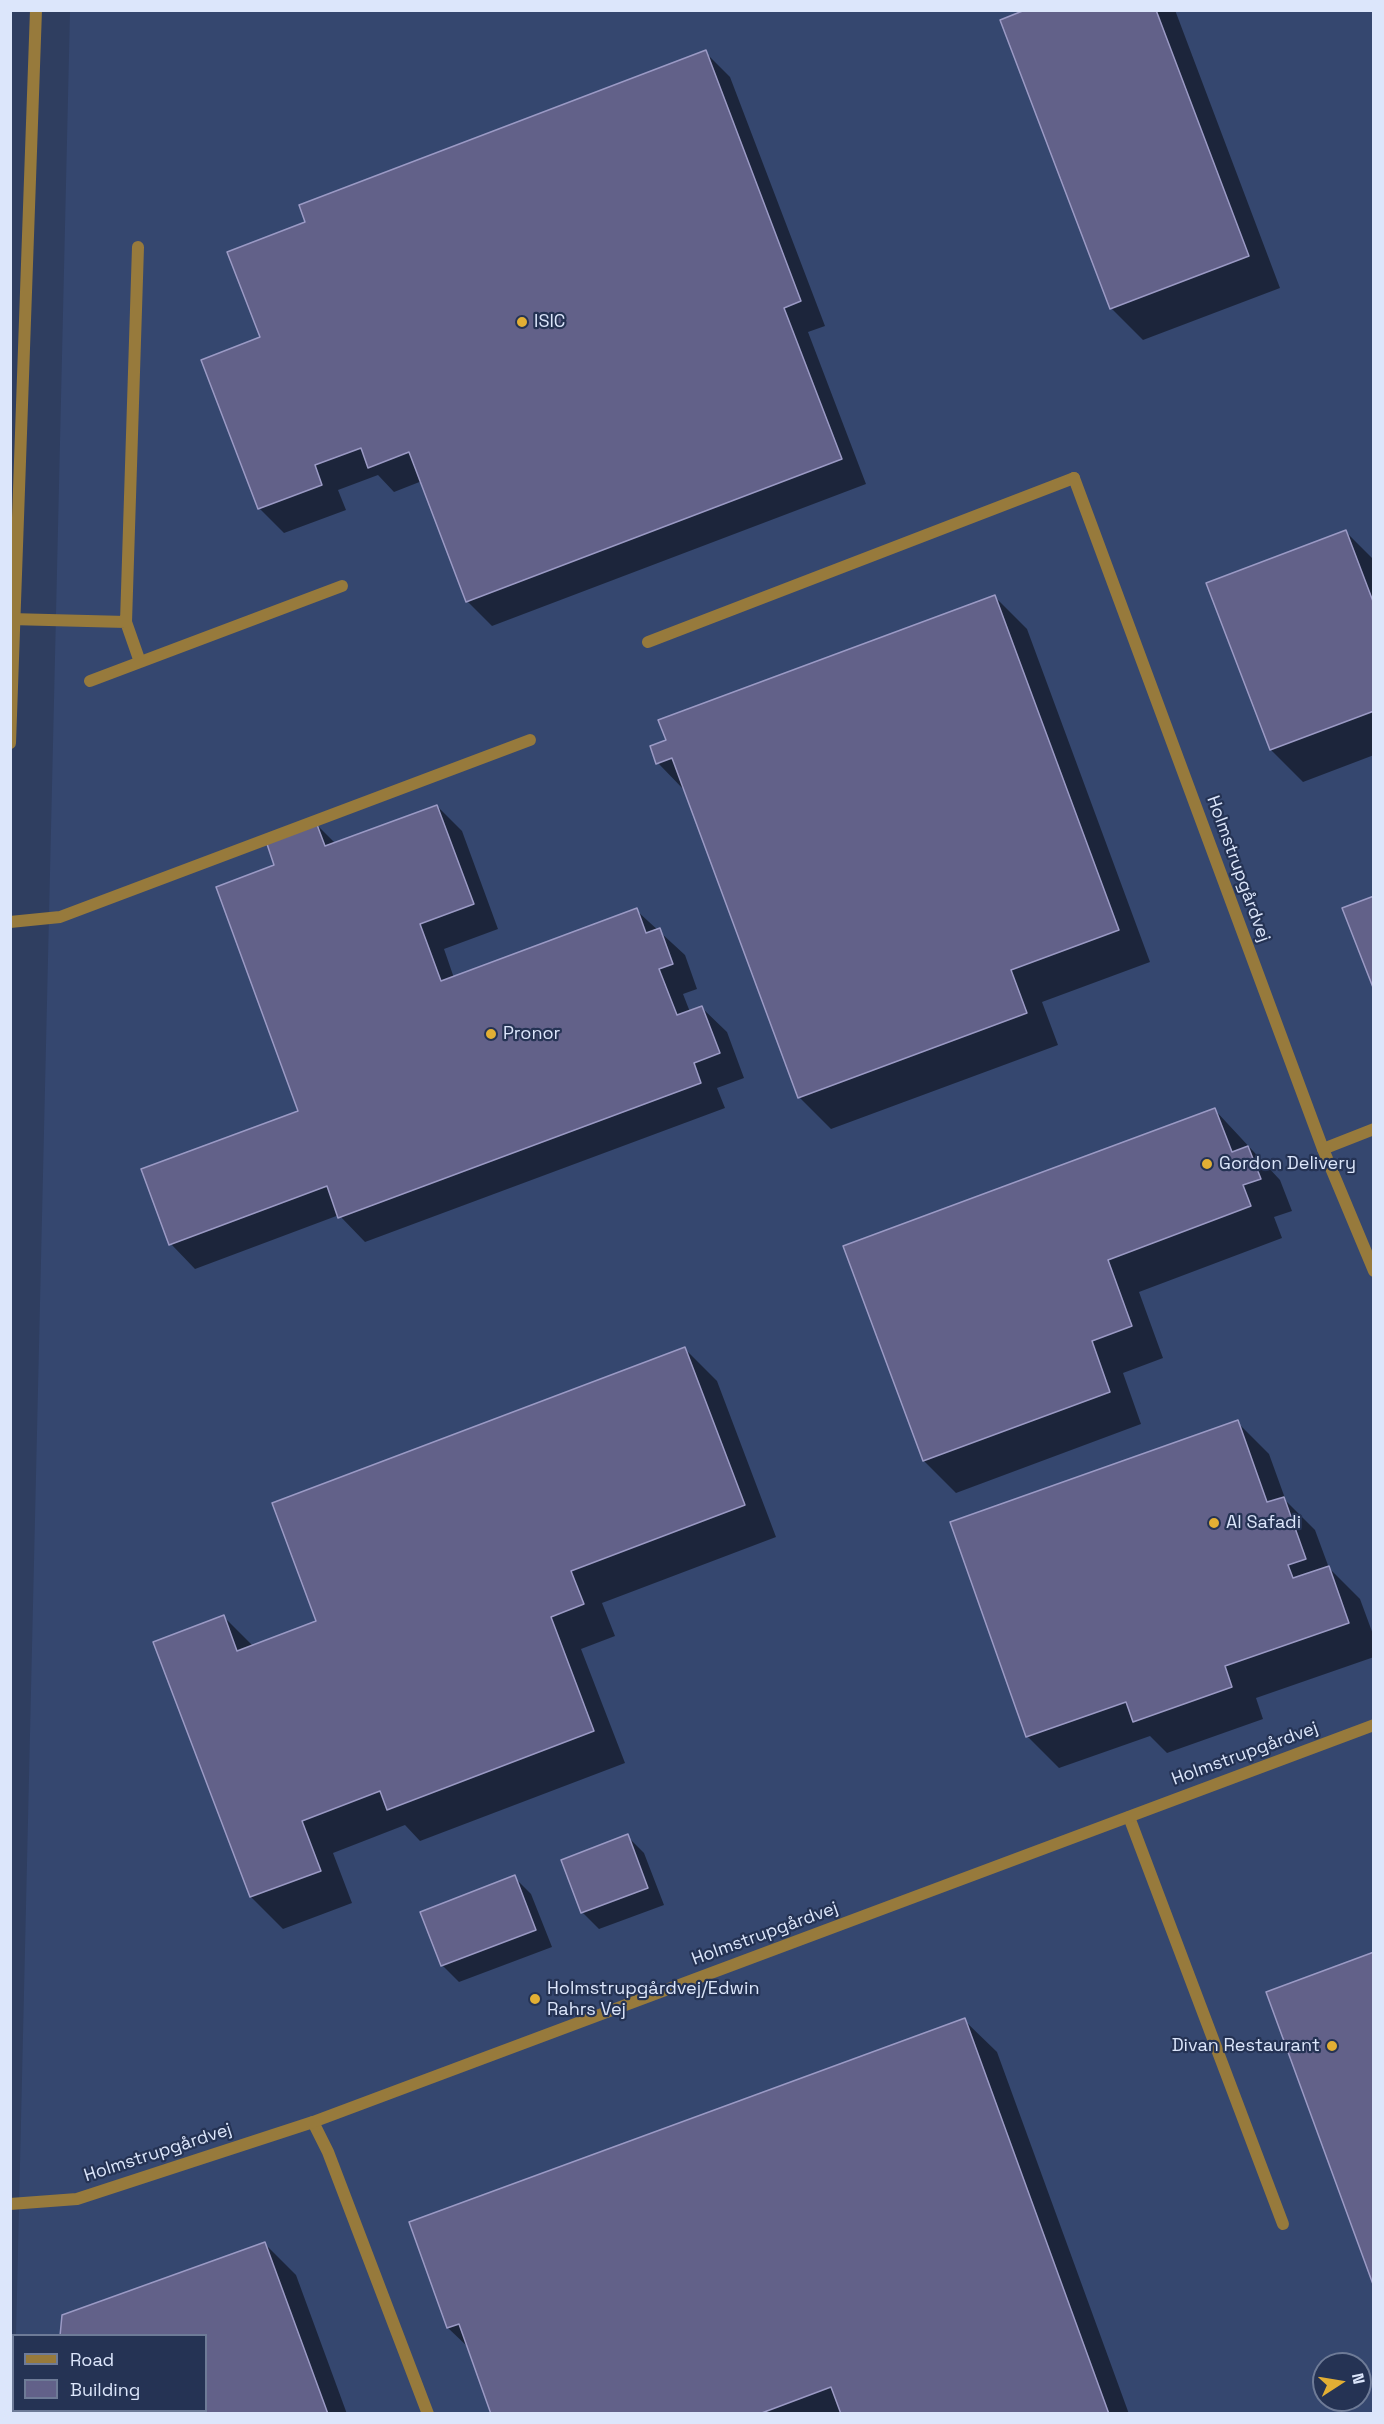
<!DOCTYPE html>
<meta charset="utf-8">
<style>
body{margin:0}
#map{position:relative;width:1384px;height:2424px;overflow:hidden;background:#2f3e60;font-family:"Space Grotesk",sans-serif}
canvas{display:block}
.frame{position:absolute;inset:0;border:12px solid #dce6fb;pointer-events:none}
.legend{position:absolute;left:12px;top:2334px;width:195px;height:78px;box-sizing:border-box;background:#253354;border:2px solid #6e7b97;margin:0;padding:8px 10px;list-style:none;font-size:18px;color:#dce6fb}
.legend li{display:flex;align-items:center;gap:12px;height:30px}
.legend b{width:30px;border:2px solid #6e7b97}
.north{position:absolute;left:1312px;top:2352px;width:60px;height:60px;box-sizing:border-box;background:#253354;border:2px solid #6e7b97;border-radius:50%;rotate:78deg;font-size:16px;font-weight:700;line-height:24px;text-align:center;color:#dce6fb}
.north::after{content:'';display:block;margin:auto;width:21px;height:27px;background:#e2af34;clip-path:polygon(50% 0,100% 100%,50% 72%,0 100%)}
</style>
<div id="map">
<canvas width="1384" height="2424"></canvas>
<div class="frame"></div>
<ul class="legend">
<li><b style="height:8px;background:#977a3c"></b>Road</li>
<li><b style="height:16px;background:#626189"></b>Building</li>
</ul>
<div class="north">N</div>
</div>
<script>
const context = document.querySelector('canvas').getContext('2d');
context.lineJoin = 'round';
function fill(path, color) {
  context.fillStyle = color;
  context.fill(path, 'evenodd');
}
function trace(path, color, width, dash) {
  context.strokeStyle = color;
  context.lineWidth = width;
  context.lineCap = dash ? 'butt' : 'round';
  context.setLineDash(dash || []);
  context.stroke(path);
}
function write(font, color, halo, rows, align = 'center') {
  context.font = font + ' "Space Grotesk",sans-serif';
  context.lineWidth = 4.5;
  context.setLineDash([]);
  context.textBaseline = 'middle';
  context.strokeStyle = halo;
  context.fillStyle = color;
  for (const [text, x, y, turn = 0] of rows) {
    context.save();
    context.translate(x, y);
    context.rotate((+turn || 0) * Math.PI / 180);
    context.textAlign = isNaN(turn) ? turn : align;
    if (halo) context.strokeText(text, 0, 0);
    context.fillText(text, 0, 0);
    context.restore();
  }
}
const built = new Path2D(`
 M 70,11 L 1373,11 L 1373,2413 L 14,2414 L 14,2410 L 206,2410 L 206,2336 L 16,2335 ZM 1324,2364 L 1360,2364 L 1360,2400 L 1324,2400 Z`);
const shadow = new Path2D(`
 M 1030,10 L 1175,10 L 1280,288 L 1143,340 L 1111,308 Z
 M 705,52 L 730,77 L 825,326 L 808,332 L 866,484 L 492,626 L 467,601 L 422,481 L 394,492 L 378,475 L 338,490 L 346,510 L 284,533 L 259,508 L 262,338 L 307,223 Z
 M 1346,532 L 1374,560 L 1374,755 L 1303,782 L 1271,750 L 1208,584 Z
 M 995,597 L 1027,629 L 1150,962 L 1042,1002 L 1058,1045 L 831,1129 L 799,1097 L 686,792 L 658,763 Z
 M 437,806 L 462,831 L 498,929 L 444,949 L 454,978 L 636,910 L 685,955 L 697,989 L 683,994 L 690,1012 L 702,1008 L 727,1032 L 744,1078 L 717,1088 L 725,1108 L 365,1242 L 339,1215 L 195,1269 L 171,1244 L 300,1111 L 276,866 L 316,824 L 336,844 Z
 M 1214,1109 L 1280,1180 L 1292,1211 L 1274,1217 L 1282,1238 L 1139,1292 L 1163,1358 L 1123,1373 L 1141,1424 L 956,1493 L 924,1461 L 845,1246 Z
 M 685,1349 L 717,1381 L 776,1537 L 602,1603 L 615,1636 L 581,1649 L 625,1763 L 420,1841 L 405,1825 L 333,1853 L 352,1903 L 283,1929 L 251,1897 L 155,1643 L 224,1617 L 253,1646 L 318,1622 Z
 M 1237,1422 L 1269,1454 L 1286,1501 L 1315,1530 L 1329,1568 L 1360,1599 L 1374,1637 L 1374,1657 L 1256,1698 L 1263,1719 L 1167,1753 L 1150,1736 L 1059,1768 L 1027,1736 Z
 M 627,1836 L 644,1853 L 664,1905 L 599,1929 L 583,1913 L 563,1861 Z
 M 514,1877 L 531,1894 L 552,1947 L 459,1982 L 442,1965 L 422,1912 Z
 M 964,2020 L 997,2052 L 1129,2414 L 493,2414 L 469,2348 L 448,2328 L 411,2223 Z
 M 264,2243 L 296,2275 L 347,2414 L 54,2414 L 206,2410 L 206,2336 Z`);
const building = new Path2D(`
 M 1025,10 L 1156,10 L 1249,256 L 1110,309 L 1000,20 Z
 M 706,50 L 801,301 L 784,308 L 842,459 L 466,602 L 409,452 L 368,468 L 361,448 L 315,465 L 322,485 L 258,509 L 201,360 L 260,337 L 227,252 L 305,222 L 299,205 Z
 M 1346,530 L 1374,604 L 1374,711 L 1270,750 L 1206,583 Z
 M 995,595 L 1119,930 L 1011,970 L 1027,1013 L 798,1098 L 672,758 L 656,764 L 650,746 L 666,740 L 658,720 Z
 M 437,805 L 474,904 L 420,924 L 441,981 L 637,908 L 646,933 L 660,928 L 673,964 L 659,969 L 677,1015 L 702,1006 L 720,1053 L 694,1063 L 701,1083 L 338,1218 L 327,1186 L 169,1245 L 141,1169 L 298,1111 L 216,887 L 274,865 L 266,841 L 316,822 L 325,846 Z
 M 1374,896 L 1374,990 L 1342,908 Z
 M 1215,1108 L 1232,1152 L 1248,1146 L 1261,1179 L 1243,1185 L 1251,1206 L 1108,1260 L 1132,1326 L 1092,1341 L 1110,1392 L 923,1461 L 843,1246 Z
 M 685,1347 L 745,1505 L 571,1571 L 584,1604 L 551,1617 L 594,1731 L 387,1810 L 380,1791 L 302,1821 L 321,1871 L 250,1897 L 153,1642 L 224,1615 L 237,1651 L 316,1621 L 272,1503 Z
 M 1238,1420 L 1267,1502 L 1284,1497 L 1306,1559 L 1288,1565 L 1293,1578 L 1329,1566 L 1349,1623 L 1225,1666 L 1232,1687 L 1133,1722 L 1126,1702 L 1026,1737 L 950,1522 Z
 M 628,1834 L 648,1888 L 581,1913 L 561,1860 Z
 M 515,1875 L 536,1930 L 441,1966 L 420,1912 Z
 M 1374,1952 L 1374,2287 L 1266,1992 Z
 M 965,2018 L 1109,2414 L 841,2414 L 831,2387 L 759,2414 L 491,2414 L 459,2324 L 447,2328 L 409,2222 Z
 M 265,2242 L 328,2414 L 52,2414 L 51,2410 L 206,2410 L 206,2336 L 60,2336 L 62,2315 Z`);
const service = new Path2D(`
 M 10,619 L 126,622 L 140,662
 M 126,622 L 138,247
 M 648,642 L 1074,478
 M 90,681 L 342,586
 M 10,922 L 60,917 L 530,740
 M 1323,1149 L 1374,1129
 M 1129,1817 L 1283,2224`);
const minor = new Path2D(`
 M 1074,478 L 1323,1149 L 1374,1271
 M 313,2122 L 328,2152 L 428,2414`);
const tertiary = new Path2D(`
 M 10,743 L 36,10
 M 10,2204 L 77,2199 L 313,2122 L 1374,1725`);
const markers = [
 [522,322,6,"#e2af34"],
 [491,1034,6,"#e2af34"],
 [1207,1164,6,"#e2af34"],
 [1214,1523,6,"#e2af34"],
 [535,1999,6,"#e2af34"],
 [1332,2046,6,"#e2af34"]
];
const poiNames = [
 ["ISIC",534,322],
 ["Pronor",503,1034],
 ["Gordon Delivery",1219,1164],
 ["Al Safadi",1226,1523],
 ["Holmstrupgårdvej/Edwin",547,1989],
 ["Rahrs Vej",547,2010],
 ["Divan Restaurant",1320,2046,"right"]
];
const streetNames = [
 ["Holmstrupgårdvej",1238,869,70],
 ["Holmstrupgårdvej",1245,1754,-20],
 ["Holmstrupgårdvej",765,1934,-20],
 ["Holmstrupgårdvej",158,2153,-18]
];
fill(built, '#35476f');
fill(shadow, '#0007');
fill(building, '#626189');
trace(building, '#9b9ac5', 1.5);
trace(service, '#977a3c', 12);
trace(minor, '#977a3c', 12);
trace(tertiary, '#977a3c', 12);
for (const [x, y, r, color] of markers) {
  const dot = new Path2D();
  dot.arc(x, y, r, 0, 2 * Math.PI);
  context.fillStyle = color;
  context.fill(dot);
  trace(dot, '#253354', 2);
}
write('18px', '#dce6fb', '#253354', poiNames, 'left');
write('18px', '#dce6fb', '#253354', streetNames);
</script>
